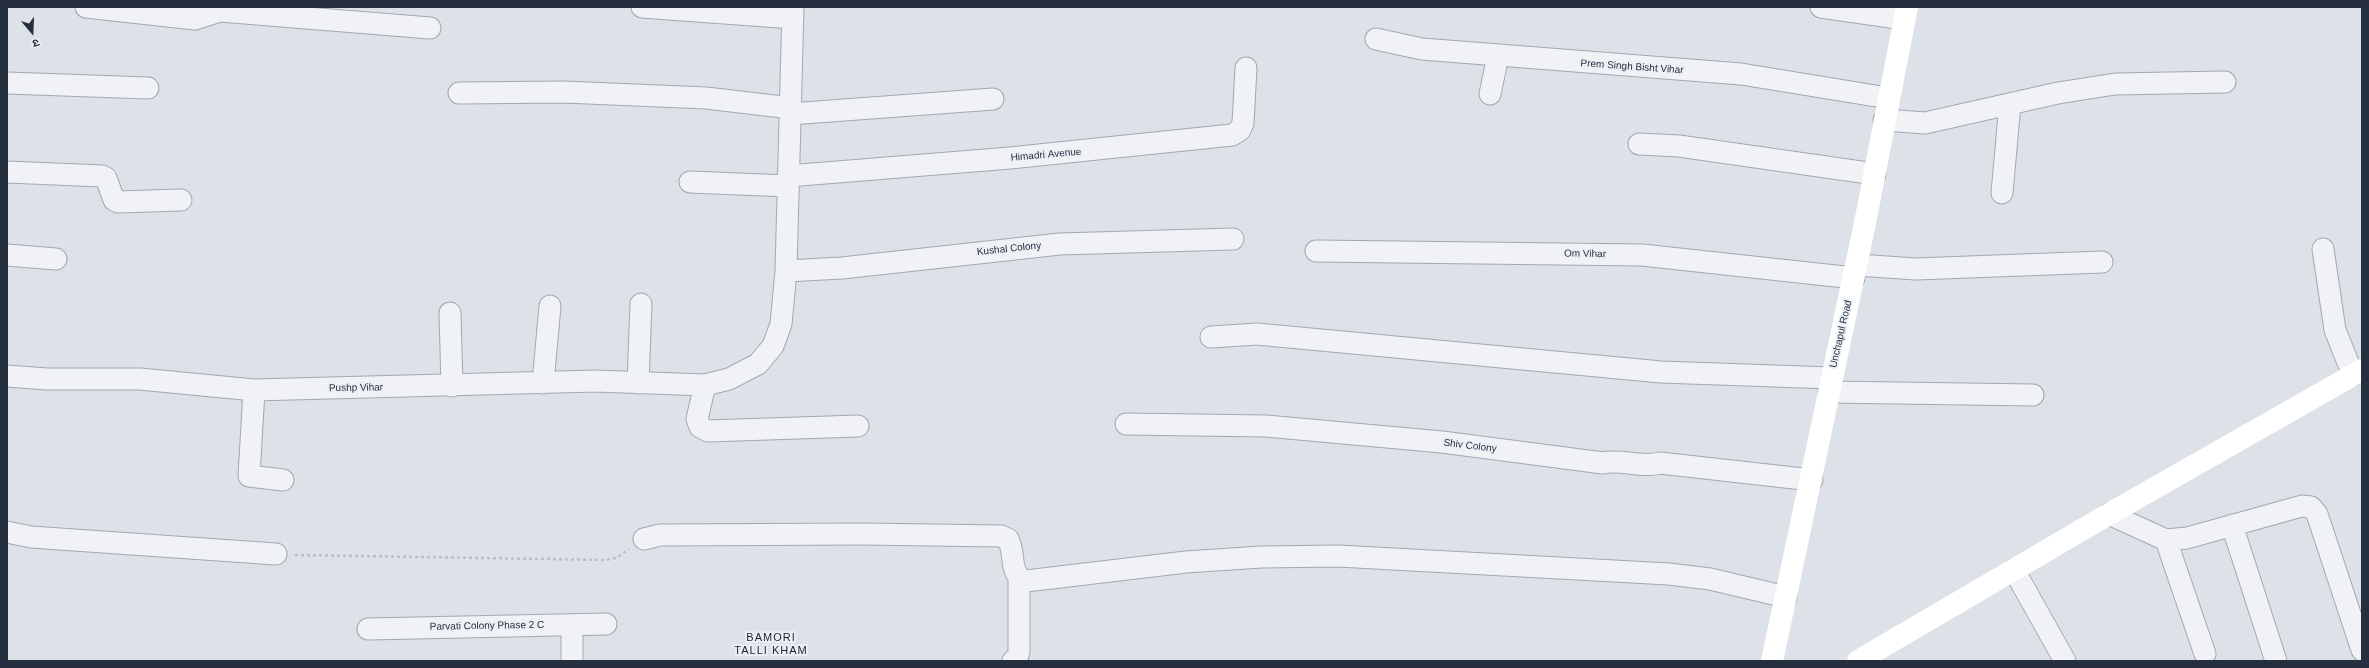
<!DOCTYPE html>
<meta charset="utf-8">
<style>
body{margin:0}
#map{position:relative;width:2369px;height:668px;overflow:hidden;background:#dde1e8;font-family:Helvetica,"Noto Sans Devanagari",sans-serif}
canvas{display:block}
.frame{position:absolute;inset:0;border:8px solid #252f3f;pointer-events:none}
.north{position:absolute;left:12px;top:12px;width:40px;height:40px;-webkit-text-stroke:3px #ecf0f5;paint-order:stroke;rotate:161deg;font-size:11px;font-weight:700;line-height:16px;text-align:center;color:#252f3f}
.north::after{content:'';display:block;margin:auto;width:14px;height:18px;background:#252f3f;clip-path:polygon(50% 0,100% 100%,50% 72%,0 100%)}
</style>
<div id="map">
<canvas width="2369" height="668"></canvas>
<div class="frame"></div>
<div class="north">उ</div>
</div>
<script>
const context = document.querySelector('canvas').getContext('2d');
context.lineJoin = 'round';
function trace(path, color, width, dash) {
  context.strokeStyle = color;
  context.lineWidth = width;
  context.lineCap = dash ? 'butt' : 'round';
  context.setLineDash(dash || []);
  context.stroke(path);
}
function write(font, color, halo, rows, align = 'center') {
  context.font = font + ' Helvetica,sans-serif';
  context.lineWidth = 4;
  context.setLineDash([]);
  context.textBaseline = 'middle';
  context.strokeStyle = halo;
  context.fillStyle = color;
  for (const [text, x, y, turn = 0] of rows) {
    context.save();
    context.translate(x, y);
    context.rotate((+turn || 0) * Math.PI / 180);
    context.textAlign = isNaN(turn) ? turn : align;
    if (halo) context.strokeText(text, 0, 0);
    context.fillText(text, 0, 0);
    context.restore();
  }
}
const path = new Path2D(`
 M 295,555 L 605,560 L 616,558 L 629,549`);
const street = new Path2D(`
 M 86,7 L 195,19 L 220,11 L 430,28
 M 642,7 L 793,18
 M 1821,7 L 1904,19
 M 1376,39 L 1422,49 L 1741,74 L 1888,98
 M 7,83 L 148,88
 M 459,93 L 564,92 L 706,98 L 791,108
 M 1490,94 L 1498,56
 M 790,114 L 993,99
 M 1884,120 L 1925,123 L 2058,93 L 2115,84 L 2225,82
 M 1639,144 L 1679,146 L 1875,174
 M 7,172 L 102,176 L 106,178 L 114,200 L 118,202 L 181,200
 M 788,176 L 1010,158 L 1232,135 L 1240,130 L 1243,123 L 1246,68
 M 690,182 L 788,186
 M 2002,193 L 2010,104
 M 2323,249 L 2335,330 L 2353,375
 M 1316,251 L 1642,255 L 1854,278
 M 7,255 L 56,259
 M 1857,265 L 1916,269 L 2102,262
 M 786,271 L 842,268 L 1060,244 L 1233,239
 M 450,313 L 452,386
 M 1211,337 L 1257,334 L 1661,372 L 1831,378
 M 7,376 L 47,379 L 140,379 L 254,390 L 596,381 L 705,385 L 729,379 L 758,364 L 773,346 L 781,324 L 786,271 L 793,7
 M 543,383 L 550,306
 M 638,383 L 641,304
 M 705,385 L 697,419 L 700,427 L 708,431 L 858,426
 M 254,390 L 249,476 L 283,480
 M 1829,392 L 2033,395
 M 1126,424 L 1266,426 L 1442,442 L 1603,463 C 1622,459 1641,468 1660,463 L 1812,480
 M 2109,514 L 2166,540 L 2187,538 L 2302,506 L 2311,507 L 2317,514 L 2362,650
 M 2232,525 L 2276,661
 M 7,532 L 31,537 L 276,554
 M 644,539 L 660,535 L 863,534 L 1001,536 L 1008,539 C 1016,553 1008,575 1026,581 L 1186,562 L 1261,557 L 1338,556 L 1669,574 L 1710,579 L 1786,597
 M 2166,540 L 2205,654
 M 2014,570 L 2065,661
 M 368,629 L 606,624
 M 572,661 L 572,625
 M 1013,661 L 1017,658 L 1019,652 L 1019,578`);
const secondary = new Path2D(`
 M 1772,661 L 1865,223 L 1907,7
 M 1858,661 L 2109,514 L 2362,370`);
const streetNames = [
 ["Prem Singh Bisht Vihar",1632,67,4],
 ["Himadri Avenue",1046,155,-5],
 ["Kushal Colony",1009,249,-6],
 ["Om Vihar",1585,254,1],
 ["Unchapul Road",1841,334,-77],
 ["Pushp Vihar",356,388,-1],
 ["Shiv Colony",1470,446,7],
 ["Parvati Colony Phase 2 C",487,626,-1]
];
const neighbourhoodNames = [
 ["BAMORI",771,638],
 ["TALLI KHAM",771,651]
];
trace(street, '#a2a8b2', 23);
trace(path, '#bbbfc6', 2.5, [3, 3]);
trace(street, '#f0f2f6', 21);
trace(secondary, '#fff', 22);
write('10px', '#252f3f', '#ecf0f5', streetNames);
context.letterSpacing = '1px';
write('11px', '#182030', '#ecf0f5', neighbourhoodNames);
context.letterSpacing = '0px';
</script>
